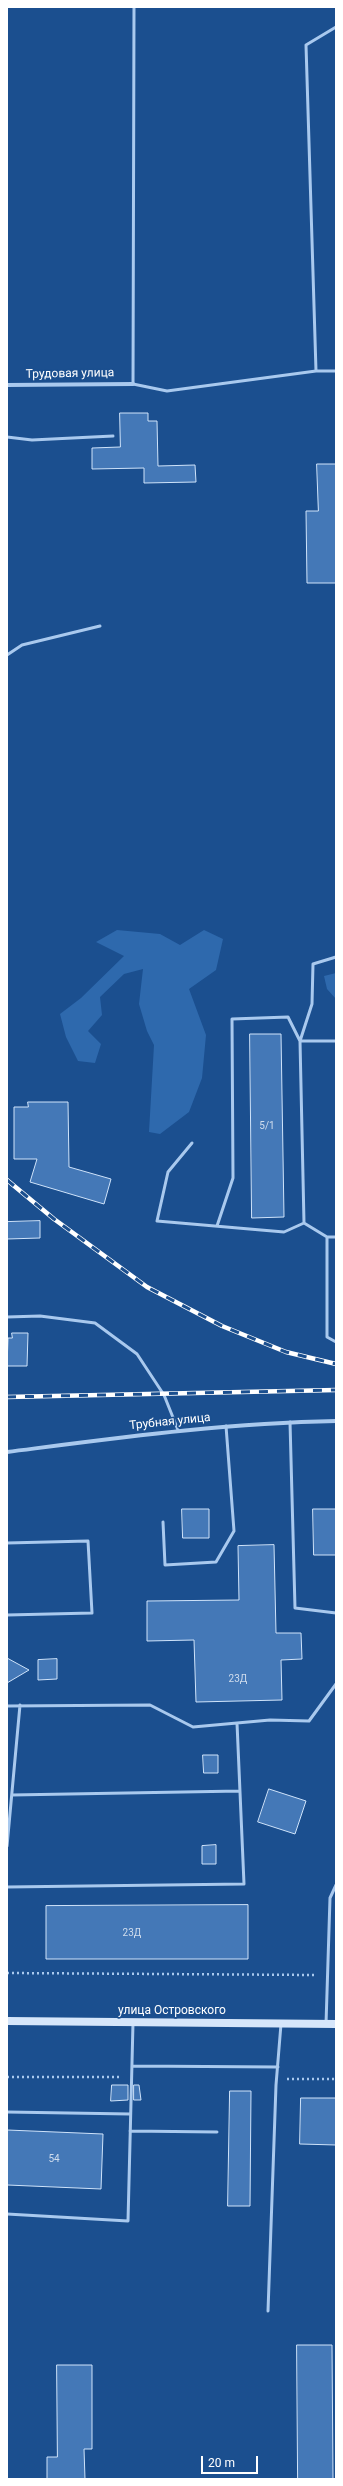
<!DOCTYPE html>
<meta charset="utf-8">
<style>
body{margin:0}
#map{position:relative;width:343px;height:2486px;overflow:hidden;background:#1b4f8f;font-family:Roboto,sans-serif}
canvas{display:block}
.frame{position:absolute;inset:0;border:8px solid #fff;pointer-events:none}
.scale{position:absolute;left:201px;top:2456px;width:57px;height:18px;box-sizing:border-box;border:2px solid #fff;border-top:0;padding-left:5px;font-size:12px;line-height:14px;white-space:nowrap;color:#fff;-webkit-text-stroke:3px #1b4f8f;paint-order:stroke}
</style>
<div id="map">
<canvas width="343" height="2486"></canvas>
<div class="frame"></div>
<div class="scale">20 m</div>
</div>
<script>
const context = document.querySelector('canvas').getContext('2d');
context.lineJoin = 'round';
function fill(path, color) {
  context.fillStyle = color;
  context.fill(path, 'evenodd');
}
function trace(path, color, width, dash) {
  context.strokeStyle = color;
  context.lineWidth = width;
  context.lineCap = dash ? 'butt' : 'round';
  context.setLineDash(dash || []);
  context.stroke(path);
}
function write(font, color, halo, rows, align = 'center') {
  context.font = font + ' Roboto,sans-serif';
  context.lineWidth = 3.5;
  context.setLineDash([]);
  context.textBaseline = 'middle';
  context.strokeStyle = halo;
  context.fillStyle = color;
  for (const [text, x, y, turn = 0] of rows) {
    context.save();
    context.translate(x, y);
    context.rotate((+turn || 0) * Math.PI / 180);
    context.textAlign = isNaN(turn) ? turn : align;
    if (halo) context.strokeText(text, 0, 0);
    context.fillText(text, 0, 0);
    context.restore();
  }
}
const green = new Path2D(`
 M 117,930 L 160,934 L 180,945 L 204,930 L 223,939 L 216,970 L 189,989 L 206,1035 L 202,1078 L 189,1112 L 160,1134 L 149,1132 L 154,1045 L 147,1031 L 139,1004 L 143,969 L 124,974 L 100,997 L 102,1015 L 88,1031 L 101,1044 L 95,1063 L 78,1061 L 66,1037 L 60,1014 L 81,998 L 124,956 L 96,942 Z
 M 336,973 L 336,999 L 327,989 L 324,976 Z`);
const building = new Path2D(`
 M 120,413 L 148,413 L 148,421 L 157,421 L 158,466 L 195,465 L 196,482 L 144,483 L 144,468 L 92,469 L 92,448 L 120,447 Z
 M 317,464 L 336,464 L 336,583 L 307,583 L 306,511 L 318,511 Z
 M 250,1034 L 281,1034 L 284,1217 L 252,1218 Z
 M 28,1102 L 68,1102 L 69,1167 L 111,1179 L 104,1204 L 30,1182 L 37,1159 L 14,1159 L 14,1107 L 28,1107 Z
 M 40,1221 L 40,1238 L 7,1239 L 7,1222 Z
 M 12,1333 L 28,1333 L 27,1366 L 7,1366 L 8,1338 L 12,1338 Z
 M 182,1509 L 209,1509 L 209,1538 L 183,1538 Z
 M 313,1509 L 336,1509 L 336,1555 L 314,1555 Z
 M 274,1545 L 276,1633 L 301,1633 L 302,1659 L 281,1660 L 282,1700 L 196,1702 L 194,1640 L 147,1641 L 147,1601 L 239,1600 L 238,1546 Z
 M 7,1658 L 29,1670 L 7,1683 Z
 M 57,1659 L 57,1679 L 38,1680 L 38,1660 Z
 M 203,1755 L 218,1755 L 218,1773 L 204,1773 Z
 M 269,1789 L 306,1801 L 295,1834 L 258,1822 Z
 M 216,1845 L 216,1864 L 202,1864 L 202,1846 Z
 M 248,1905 L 248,1959 L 46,1959 L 46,1906 Z
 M 112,2085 L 128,2085 L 128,2100 L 111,2101 Z
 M 134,2085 L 139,2085 L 141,2100 L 134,2100 Z
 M 230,2091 L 251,2091 L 250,2206 L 228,2206 Z
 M 301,2098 L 336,2098 L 336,2145 L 300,2144 Z
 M 7,2130 L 103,2134 L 101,2189 L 7,2185 Z
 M 297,2345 L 332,2345 L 333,2479 L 298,2479 Z
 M 57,2365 L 92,2365 L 92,2449 L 84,2449 L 85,2479 L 47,2479 L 47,2457 L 57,2457 Z`);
const path = new Path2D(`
 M 7,1973 L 316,1975
 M 7,2077 L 120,2077
 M 287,2079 L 336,2079`);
const service = new Path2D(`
 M 134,7 L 133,384 L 167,391 L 316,371 L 336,371
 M 316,371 L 306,45 L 336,27
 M 7,437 L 32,440 L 113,436
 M 7,655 L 22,645 L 100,626
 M 300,1041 L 312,1004 L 313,964 L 336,957
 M 336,1041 L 300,1041 L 304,1223 L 327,1237 L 336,1237
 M 192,1143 L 168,1172 L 157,1221 L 284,1232 L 304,1223
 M 217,1226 L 233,1178 L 232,1019 L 288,1017 L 300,1041
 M 327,1237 L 327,1337 L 336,1342
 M 7,1317 L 40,1316 L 95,1323 L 137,1354 L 164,1395 L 178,1430
 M 290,1422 L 295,1608 L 336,1613
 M 163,1522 L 165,1565 L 216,1562 L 234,1531 L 226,1426
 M 7,1543 L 88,1541 L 92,1613 L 7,1615
 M 7,1706 L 150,1705 L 193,1727 L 270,1720 L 309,1721 L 336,1684
 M 12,1795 L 240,1791
 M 7,1846 L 20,1705
 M 7,1887 L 244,1884 L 237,1723
 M 326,2024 L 330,1898 L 336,1885
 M 132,2066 L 278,2067
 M 7,2112 L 130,2114
 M 130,2131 L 217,2132
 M 7,2214 L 128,2221 L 133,2023
 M 268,2311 L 276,2085 L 281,2024`);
const minor = new Path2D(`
 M 7,385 L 133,384
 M 7,1452 C 117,1438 225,1423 336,1421`);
const secondary = new Path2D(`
 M 7,2021 L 336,2024`);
const rail = new Path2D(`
 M 7,1180 L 54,1219 L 147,1287 L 222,1326 L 286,1352 L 336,1364
 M 7,1397 L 336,1390`);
const numberNames = [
 ["5/1",267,1126],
 ["23Д",238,1679],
 ["23Д",132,1933],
 ["54",54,2159]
];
const streetNames = [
 ["Трудовая улица",70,374,-1],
 ["Трубная улица",170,1422,-6],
 ["улица Островского",172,2011]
];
fill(green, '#2e69ad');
fill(building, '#4478b7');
trace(building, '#cfe3fa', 1);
trace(path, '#a9c9ee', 2.5, [2, 3]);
trace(service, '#a9c9ee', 3);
trace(minor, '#a9c9ee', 4);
trace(secondary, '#d6e6fa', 8);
trace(rail, '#fff', 4.5);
trace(rail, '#1b4f8f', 3, [9]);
write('10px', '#d0dded', null, numberNames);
write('12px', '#fff', '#1b4f8f', streetNames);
</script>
